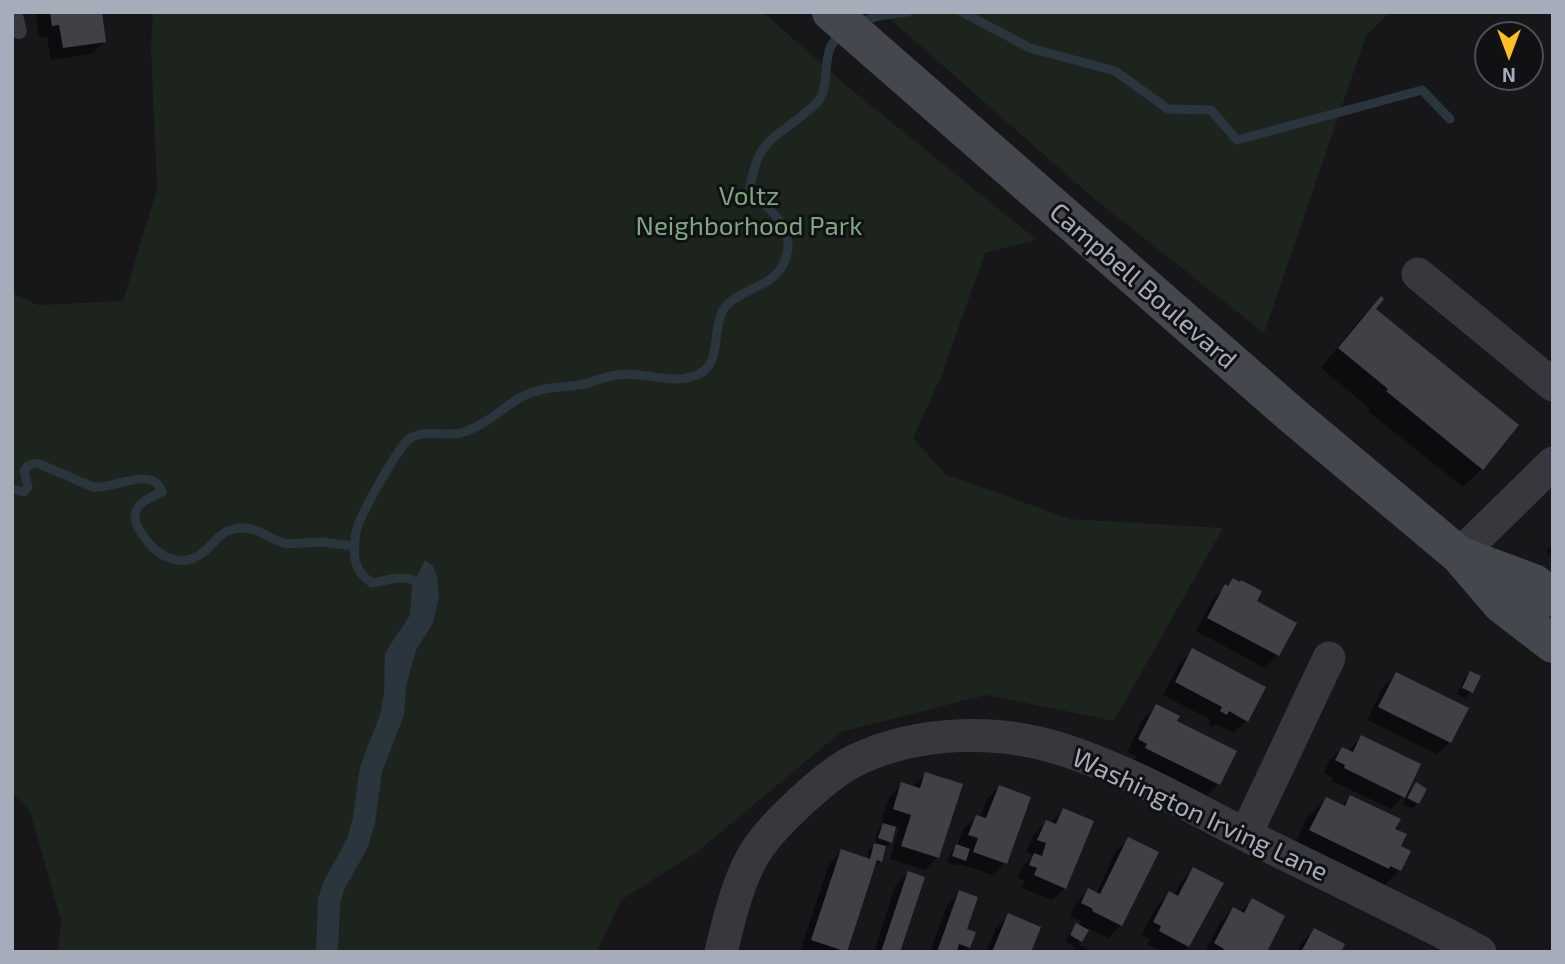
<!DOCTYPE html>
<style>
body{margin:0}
#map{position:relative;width:1565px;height:964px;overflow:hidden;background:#171619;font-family:"Exo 2",sans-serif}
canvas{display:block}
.frame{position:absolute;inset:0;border:14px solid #a7acba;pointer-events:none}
.north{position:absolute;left:1474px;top:21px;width:70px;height:70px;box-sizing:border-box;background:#111114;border:2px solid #4d4f56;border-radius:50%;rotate:180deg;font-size:19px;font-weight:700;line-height:28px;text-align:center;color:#a7acba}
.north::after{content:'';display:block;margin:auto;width:24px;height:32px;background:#ffbe28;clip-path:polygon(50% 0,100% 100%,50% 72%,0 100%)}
</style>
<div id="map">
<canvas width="1565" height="964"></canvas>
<div class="frame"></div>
<div class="north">N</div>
</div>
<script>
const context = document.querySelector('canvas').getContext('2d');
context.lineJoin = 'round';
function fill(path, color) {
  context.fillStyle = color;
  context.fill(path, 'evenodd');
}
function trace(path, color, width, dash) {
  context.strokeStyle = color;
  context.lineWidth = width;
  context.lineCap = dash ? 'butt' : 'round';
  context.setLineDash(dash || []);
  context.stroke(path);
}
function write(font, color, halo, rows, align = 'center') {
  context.font = font + ' "Exo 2",sans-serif';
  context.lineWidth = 6;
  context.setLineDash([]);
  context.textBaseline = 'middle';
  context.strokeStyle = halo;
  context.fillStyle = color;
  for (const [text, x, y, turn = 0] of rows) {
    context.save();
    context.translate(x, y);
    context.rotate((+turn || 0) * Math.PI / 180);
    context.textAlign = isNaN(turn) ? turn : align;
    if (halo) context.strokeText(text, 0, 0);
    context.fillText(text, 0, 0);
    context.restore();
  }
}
const green = new Path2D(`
 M 153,12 L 763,12 L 848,87 L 1037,240 L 985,253 L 941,377 L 913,438 L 945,474 L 1070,519 L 1223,528 L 1114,721 L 986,695 L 841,732 L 697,852 L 621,900 L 597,952 L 58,952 L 61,921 L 30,811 L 12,792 L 12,293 L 38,305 L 123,301 L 157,189 L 151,49 Z
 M 882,12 L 1390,12 L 1366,36 L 1264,333 L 1092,197 Z`);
const water = new Path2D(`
 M 425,560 L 433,566 L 437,576 L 439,596 L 433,623 L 416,650 L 406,686 L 404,715 L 382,772 L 375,823 L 368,847 L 344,890 L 340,903 L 338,952 L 316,952 L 318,899 L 323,883 L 347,839 L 353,818 L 360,767 L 380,715 L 384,694 L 385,653 L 410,615 L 412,586 Z`);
const shadow = new Path2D(`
 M 36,12 L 100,12 L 104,42 L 92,54 L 51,60 L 47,37 L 39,38 Z
 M 1381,299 L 1374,310 L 1482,469 L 1463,487 L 1368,411 L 1370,409 L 1321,368 L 1362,317 Z
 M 1553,544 L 1553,558 L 1546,552 Z
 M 1233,580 L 1254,602 L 1278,655 L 1265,668 L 1196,631 L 1213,599 Z
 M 1193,650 L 1247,720 L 1234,733 L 1216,724 L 1213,727 L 1208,724 L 1211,720 L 1163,695 L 1180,663 Z
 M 1470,673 L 1471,692 L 1465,698 L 1457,694 L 1464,679 Z
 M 1396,674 L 1450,742 L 1437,754 L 1367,720 L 1383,687 Z
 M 1156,706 L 1175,722 L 1218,784 L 1206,797 L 1134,760 L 1136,757 L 1127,752 L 1143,719 Z
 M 1361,737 L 1404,796 L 1391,809 L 1332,781 L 1333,778 L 1324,773 L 1329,761 L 1342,749 L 1348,751 Z
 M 926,774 L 938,857 L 925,870 L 890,859 L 899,828 L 894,826 L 890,842 L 884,848 L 881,861 L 875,867 L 846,951 L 800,952 L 829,864 L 842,851 L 867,859 L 869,850 L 875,844 L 877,831 L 885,823 L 881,822 L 889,797 L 902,784 L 912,787 Z
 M 1416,784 L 1417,803 L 1412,809 L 1402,804 L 1408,793 Z
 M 999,787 L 1005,863 L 993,875 L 960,864 L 958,866 L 947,862 L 951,852 L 957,846 L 963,829 L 976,817 L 980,818 L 986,800 Z
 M 1351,797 L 1393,830 L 1399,847 L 1409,852 L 1399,870 L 1381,889 L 1292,850 L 1307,818 L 1326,799 L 1341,807 Z
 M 1063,810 L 1065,888 L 1052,900 L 1022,888 L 1025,881 L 1018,878 L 1022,867 L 1034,856 L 1026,852 L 1033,835 L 1046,822 L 1050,824 Z
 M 1129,839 L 1121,925 L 1108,938 L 1088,928 L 1078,944 L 1093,952 L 1071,952 L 1076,947 L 1065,941 L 1071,931 L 1077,925 L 1079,926 L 1081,921 L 1070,916 L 1076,903 L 1089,890 L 1096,894 L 1116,851 Z
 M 1194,869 L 1188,946 L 1182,952 L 1163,952 L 1147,944 L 1150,939 L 1141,935 L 1157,906 L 1169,893 L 1174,895 L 1181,881 Z
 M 908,873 L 898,952 L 874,952 L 895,886 Z
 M 960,892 L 969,947 L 964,952 L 930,952 L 947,905 Z
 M 1252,901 L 1265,952 L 1205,952 L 1220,922 L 1233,909 L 1239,913 Z
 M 1009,915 L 1029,952 L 986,952 L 996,928 Z
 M 1314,930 L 1339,952 L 1297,952 L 1301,943 Z`);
const stream = new Path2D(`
 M 962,12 L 1030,48 L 1115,71 L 1168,109 L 1211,110 L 1237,140 L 1422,90 L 1450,119
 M 859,24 C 874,15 891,14 908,12
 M 12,489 L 24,492 L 28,487 L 24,471 L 29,465 L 37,463 L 93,487 C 112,490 153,464 162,492 C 152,497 136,502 135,515 C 134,525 143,536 149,543 C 159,556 180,566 196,557 C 216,547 216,528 244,528 C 259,528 270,540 284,543 C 296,545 310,542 322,542 C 332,543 343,545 354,546
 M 422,588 C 410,571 389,580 372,583 C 352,571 353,552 356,532 C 359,517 400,442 412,437 C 429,429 448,438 464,432 C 486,425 503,407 523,396 C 544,386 563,388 585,384 C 595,381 605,377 616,375 C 641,370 667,385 694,376 C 727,366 707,323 729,303 C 749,285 784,286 788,248 C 790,220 764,208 750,188 C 757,143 770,141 803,115 C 808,110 815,106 819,100 C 832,80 819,49 841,35`);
const building = new Path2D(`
 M 50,12 L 102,12 L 106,42 L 63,48 L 59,25 L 52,26 Z
 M 1381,296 L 1384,299 L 1376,309 L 1519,425 L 1483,470 L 1386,391 L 1388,389 L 1338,348 Z
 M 1233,578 L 1240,582 L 1241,580 L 1262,591 L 1257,601 L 1297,623 L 1279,656 L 1207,618 L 1225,584 L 1228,586 Z
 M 1192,648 L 1266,687 L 1248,722 L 1229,711 L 1227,715 L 1220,711 L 1222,707 L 1175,682 Z
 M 1470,671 L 1481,676 L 1473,693 L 1462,688 Z
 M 1396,672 L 1469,708 L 1451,743 L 1378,707 Z
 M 1156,704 L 1180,716 L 1177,721 L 1237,751 L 1220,785 L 1145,748 L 1147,744 L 1138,739 Z
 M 1361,735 L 1421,764 L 1405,798 L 1344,768 L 1345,765 L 1335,760 L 1342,747 L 1353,752 Z
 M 925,772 L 963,784 L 939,858 L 901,846 L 911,815 L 893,809 L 901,782 L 920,788 Z
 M 1416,782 L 1427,789 L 1419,804 L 1407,798 Z
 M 999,785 L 1031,797 L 1007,864 L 973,852 L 978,838 L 968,835 L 976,815 L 986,818 Z
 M 1350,795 L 1401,819 L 1395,829 L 1407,834 L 1401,846 L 1411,851 L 1401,871 L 1390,866 L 1389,869 L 1309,830 L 1326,797 L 1345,806 Z
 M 1063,808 L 1094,821 L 1066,889 L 1034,875 L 1037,868 L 1029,865 L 1034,853 L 1042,856 L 1046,843 L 1037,840 L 1046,820 L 1056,824 Z
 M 883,823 L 896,827 L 892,843 L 878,838 Z
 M 1128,837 L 1159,852 L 1122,926 L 1092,911 L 1093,909 L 1081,903 L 1088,888 L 1100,894 Z
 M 874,843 L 886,846 L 882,862 L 877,860 L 847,952 L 811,940 L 841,849 L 870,859 Z
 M 956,844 L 970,849 L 966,861 L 952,856 Z
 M 1193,867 L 1224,883 L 1189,947 L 1159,931 L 1161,926 L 1153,922 L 1169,891 L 1178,896 Z
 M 908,871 L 925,877 L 900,952 L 881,952 Z
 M 959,890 L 978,897 L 967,929 L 976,932 L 970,948 L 959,944 L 957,952 L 937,952 Z
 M 1252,898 L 1285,916 L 1267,952 L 1222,952 L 1224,949 L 1214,943 L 1233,907 L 1244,913 Z
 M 1008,913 L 1041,927 L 1031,952 L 992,952 Z
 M 1076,923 L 1089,930 L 1082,942 L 1070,935 Z
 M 1314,928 L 1345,944 L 1341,952 L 1301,952 Z`);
const lane = new Path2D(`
 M 14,12 L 19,31`);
const street = new Path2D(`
 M 1418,274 L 1553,385
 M 1459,555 L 1553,463
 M 1246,834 L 1329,658
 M 721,952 C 729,920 739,875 758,848 C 776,822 828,773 856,760 C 919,730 1001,728 1067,751 C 1134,773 1196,810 1258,841 C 1333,878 1407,913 1480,952`);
const secondary = new Path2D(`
 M 831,12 L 1292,415 L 1459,555 L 1501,604 L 1553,644
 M 1464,557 L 1534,583 L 1553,598`);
const parkNames = [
 ["Voltz",749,196],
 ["Neighborhood Park",749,226]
];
const streetNames = [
 ["Campbell Boulevard",1143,286,41],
 ["Washington Irving Lane",1200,815,25]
];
fill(green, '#1c241d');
fill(water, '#2b353e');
fill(shadow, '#0007');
trace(stream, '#2b353e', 9);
fill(building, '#404146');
trace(lane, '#37383e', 16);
trace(street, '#37383e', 33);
trace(secondary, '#45474e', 38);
write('26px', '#7da681', '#111114', parkNames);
write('26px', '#a7acba', '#111114', streetNames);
</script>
